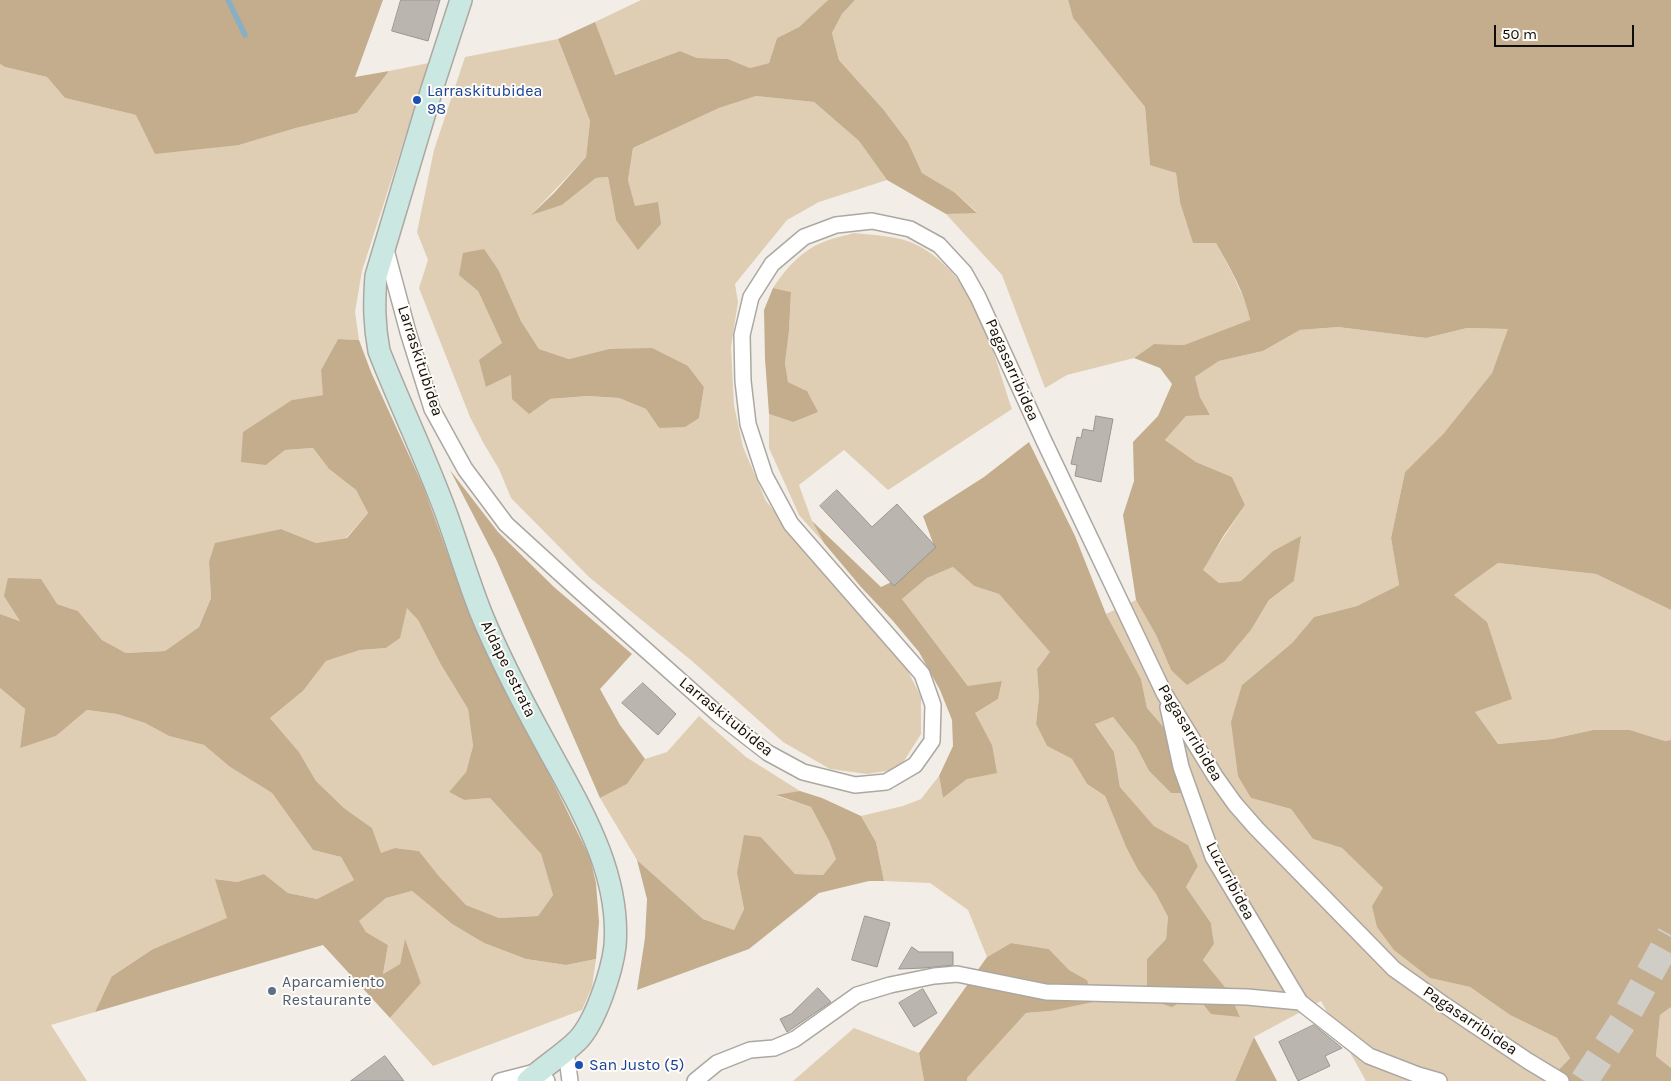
<!DOCTYPE html>
<style>
body{margin:0}
#map{position:relative;width:1671px;height:1081px;overflow:hidden;background:#f2eee7;font-family:Karla,sans-serif}
canvas{display:block}
.scale{position:absolute;left:1494px;top:25px;width:140px;height:22px;box-sizing:border-box;border:2px solid #0e0d0b;border-top:0;padding-left:6px;font-size:15px;line-height:18px;white-space:nowrap;color:#0e0d0b;-webkit-text-stroke:4px #fffbf6;paint-order:stroke}
</style>
<div id="map">
<canvas width="1671" height="1081"></canvas>
<div class="scale">50 m</div>
</div>
<script>
const context = document.querySelector('canvas').getContext('2d');
context.lineJoin = 'round';
function fill(path, color) {
  context.fillStyle = color;
  context.fill(path, 'evenodd');
}
function trace(path, color, width, dash) {
  context.strokeStyle = color;
  context.lineWidth = width;
  context.lineCap = dash ? 'butt' : 'round';
  context.setLineDash(dash || []);
  context.stroke(path);
}
function write(font, color, halo, rows, align = 'center') {
  context.font = font + ' Karla,sans-serif';
  context.lineWidth = 4;
  context.setLineDash([]);
  context.textBaseline = 'middle';
  context.strokeStyle = halo;
  context.fillStyle = color;
  for (const [text, x, y, turn = 0] of rows) {
    context.save();
    context.translate(x, y);
    context.rotate((+turn || 0) * Math.PI / 180);
    context.textAlign = isNaN(turn) ? turn : align;
    if (halo) context.strokeText(text, 0, 0);
    context.fillText(text, 0, 0);
    context.restore();
  }
}
const green = new Path2D(`
 M 641,0 L 828,0 L 799,27 L 777,38 L 769,63 L 750,68 L 728,59 L 697,58 L 680,51 L 614,75 L 595,22 Z
 M 855,0 L 1068,0 L 1073,18 L 1145,107 L 1150,164 L 1176,173 L 1180,202 L 1216,243 L 1232,273 L 1247,305 L 1250,321 L 1184,345 L 1154,344 L 1134,358 L 1067,375 L 1045,388 L 1002,275 L 946,214 L 977,212 L 954,192 L 922,173 L 908,142 L 883,109 L 839,60 L 832,33 L 842,14 Z
 M 558,39 L 590,121 L 586,157 L 532,214 L 562,205 L 596,178 L 608,177 L 616,220 L 635,207 L 628,180 L 633,148 L 719,108 L 756,96 L 814,102 L 859,141 L 887,180 L 819,202 L 787,220 L 735,284 L 738,302 L 731,347 L 734,405 L 743,447 L 766,501 L 797,539 L 901,657 L 921,697 L 921,734 L 899,769 L 867,774 L 830,769 L 783,742 L 692,661 L 589,577 L 511,498 L 499,469 L 484,444 L 470,417 L 419,288 L 428,260 L 417,232 L 434,150 L 465,57 ZM 499,271 L 521,321 L 539,349 L 569,359 L 609,349 L 688,366 L 704,387 L 699,418 L 659,428 L 646,409 L 619,398 L 587,396 L 550,399 L 511,375 L 486,387 L 502,343 L 478,291 Z
 M 429,63 L 362,271 L 355,312 L 359,340 L 338,339 L 321,370 L 324,395 L 292,400 L 266,465 L 285,450 L 313,448 L 329,469 L 356,490 L 368,513 L 346,538 L 316,543 L 281,529 L 250,536 L 209,562 L 211,598 L 199,627 L 165,651 L 126,653 L 102,640 L 78,611 L 57,604 L 21,621 L 0,614 L 0,64 L 5,67 L 47,77 L 65,98 L 136,115 L 239,145 L 296,128 L 357,113 L 389,71 Z
 M 854,233 C 873,235 900,236 917,245 C 977,276 992,350 1012,409 L 888,490 L 844,450 L 799,485 L 812,521 L 824,543 L 799,515 L 769,448 L 769,414 L 793,422 L 807,391 L 788,382 L 785,363 L 789,331 L 791,292 L 773,288 C 786,268 803,249 826,241 C 835,237 845,236 854,233 Z
 M 1338,327 L 1426,338 L 1467,328 L 1509,329 L 1492,373 L 1444,433 L 1405,472 L 1391,538 L 1399,585 L 1357,606 L 1314,617 L 1292,643 L 1242,685 L 1251,798 L 1291,809 L 1313,839 L 1342,848 L 1384,889 L 1372,906 L 1430,978 L 1470,987 L 1510,1015 L 1557,1038 L 1570,1058 L 1548,1081 L 1366,1081 L 1321,1001 L 1254,1037 L 1235,1081 L 967,1081 L 966,1079 L 1026,1013 L 1050,1011 L 1087,980 L 1069,970 L 1049,949 L 1011,943 L 987,957 L 968,910 L 930,883 L 884,881 L 876,842 L 861,816 L 903,806 L 921,799 L 939,776 L 943,798 L 967,779 L 992,745 L 974,713 L 998,699 L 1002,681 L 969,687 L 902,599 L 927,578 L 953,567 L 974,586 L 999,594 L 1051,652 L 1037,669 L 1039,697 L 1036,724 L 1047,746 L 1072,759 L 1087,784 L 1105,796 L 1126,847 L 1138,870 L 1156,894 L 1168,917 L 1166,939 L 1147,959 L 1195,994 L 1240,1017 L 1229,992 L 1203,960 L 1214,944 L 1211,923 L 1186,887 L 1198,866 L 1188,845 L 1154,826 L 1120,787 L 1114,752 L 1095,723 L 1113,717 L 1136,746 L 1149,771 L 1171,793 L 1167,731 L 1147,708 L 1141,679 L 1106,614 L 1136,600 L 1156,635 L 1171,670 L 1225,661 L 1251,630 L 1269,600 L 1294,581 L 1300,537 L 1273,551 L 1241,581 L 1219,583 L 1202,570 L 1245,505 L 1232,477 L 1196,462 L 1165,440 L 1186,416 L 1210,415 L 1200,397 L 1195,377 L 1219,361 L 1263,351 L 1300,330 Z
 M 1498,563 L 1596,574 L 1671,610 L 1671,740 L 1665,741 L 1630,730 L 1593,730 L 1552,739 L 1498,744 L 1474,712 L 1511,699 L 1501,666 L 1468,607 L 1454,595 Z
 M 407,607 L 418,620 L 440,663 L 468,709 L 473,746 L 466,772 L 449,792 L 464,800 L 490,798 L 541,854 L 553,895 L 538,916 L 499,918 L 466,905 L 438,875 L 419,851 L 395,848 L 381,854 L 372,828 L 344,808 L 316,781 L 299,752 L 270,718 L 303,691 L 326,661 L 360,650 L 386,648 L 399,638 Z
 M 0,688 L 25,709 L 20,747 L 56,736 L 87,710 L 117,714 L 145,723 L 169,736 L 204,745 L 230,767 L 272,793 L 313,850 L 341,857 L 354,880 L 317,899 L 288,893 L 264,874 L 237,882 L 216,879 L 228,918 L 153,949 L 113,975 L 95,1012 L 51,1025 L 87,1081 L 0,1081 Z
 M 699,716 L 746,757 L 800,791 L 777,796 L 811,807 L 829,841 L 836,859 L 823,875 L 795,874 L 761,837 L 737,873 L 744,909 L 734,930 L 703,919 L 637,860 L 600,798 L 627,784 L 645,759 L 667,752 Z
 M 412,891 L 452,924 L 484,943 L 526,959 L 566,965 L 596,959 L 592,987 L 582,1010 L 433,1066 L 390,1018 L 421,983 L 405,940 L 400,964 L 383,974 L 388,945 L 366,932 L 358,921 L 386,898 Z
 M 1671,1007 L 1671,1068 L 1656,1056 L 1660,1015 Z
 M 854,1028 L 919,1053 L 924,1081 L 793,1081 Z`);
const forest = new Path2D(`
 M 0,0 L 383,0 L 355,77 L 389,71 L 357,113 L 296,128 L 239,145 L 155,154 L 136,115 L 65,98 L 47,77 L 5,67 L 0,64 Z
 M 828,0 L 855,0 L 842,14 L 832,33 L 839,60 L 883,109 L 908,142 L 922,173 L 954,192 L 977,213 L 946,214 L 887,180 L 859,141 L 814,102 L 756,96 L 719,108 L 633,148 L 628,180 L 635,206 L 658,202 L 661,224 L 638,250 L 616,220 L 608,177 L 596,178 L 562,205 L 531,215 L 554,193 L 586,157 L 590,121 L 558,39 L 595,22 L 615,75 L 680,51 L 697,58 L 728,59 L 750,68 L 769,63 L 777,38 L 799,27 Z
 M 1068,0 L 1671,0 L 1671,610 L 1596,574 L 1498,563 L 1454,595 L 1487,622 L 1512,699 L 1475,712 L 1498,744 L 1552,739 L 1593,730 L 1630,730 L 1665,741 L 1671,740 L 1671,1007 L 1660,1015 L 1656,1056 L 1671,1068 L 1671,1081 L 1548,1081 L 1570,1058 L 1557,1038 L 1510,1015 L 1470,987 L 1430,978 L 1394,950 L 1377,927 L 1372,906 L 1383,888 L 1342,848 L 1313,839 L 1291,809 L 1251,798 L 1238,776 L 1231,722 L 1242,685 L 1292,643 L 1314,617 L 1357,606 L 1399,585 L 1391,538 L 1405,472 L 1444,433 L 1492,373 L 1508,329 L 1467,328 L 1426,338 L 1338,327 L 1300,330 L 1263,351 L 1219,361 L 1195,377 L 1200,397 L 1210,415 L 1186,416 L 1165,440 L 1196,462 L 1232,477 L 1245,505 L 1224,535 L 1203,570 L 1219,583 L 1241,581 L 1273,551 L 1301,536 L 1294,581 L 1269,600 L 1251,630 L 1225,661 L 1187,685 L 1171,670 L 1156,635 L 1136,600 L 1123,515 L 1134,481 L 1133,442 L 1158,416 L 1172,384 L 1160,368 L 1134,358 L 1154,344 L 1184,345 L 1250,320 C 1245,293 1230,268 1216,243 L 1193,243 L 1180,202 L 1176,173 L 1150,165 L 1145,107 L 1073,18 Z
 M 484,249 L 499,271 L 521,321 L 539,349 L 569,359 L 609,349 L 652,348 L 688,366 L 704,387 L 699,418 L 685,427 L 659,428 L 646,409 L 619,398 L 587,396 L 550,399 L 529,414 L 512,399 L 511,375 L 486,387 L 479,360 L 502,343 L 478,291 L 459,275 L 463,253 Z
 M 773,288 L 791,292 L 789,331 L 785,363 L 788,382 L 807,391 L 818,412 L 793,422 L 769,414 L 765,359 L 764,310 Z
 M 338,339 L 359,340 L 371,372 L 423,486 L 474,626 L 552,780 L 590,858 L 596,883 L 599,922 L 596,959 L 566,965 L 526,959 L 484,943 L 452,924 L 412,891 L 386,898 L 359,921 L 366,932 L 388,945 L 383,974 L 400,964 L 405,939 L 421,983 L 390,1018 L 323,945 L 95,1012 L 112,976 L 153,949 L 227,918 L 215,879 L 237,882 L 264,874 L 288,893 L 317,899 L 354,880 L 341,857 L 313,850 L 272,793 L 230,767 L 204,745 L 169,736 L 145,723 L 117,714 L 87,710 L 56,736 L 20,748 L 25,709 L 0,688 L 0,614 L 20,621 L 4,596 L 8,578 L 41,579 L 57,604 L 78,611 L 102,640 L 126,653 L 165,651 L 199,627 L 211,598 L 209,562 L 215,543 L 281,529 L 316,543 L 347,538 L 368,513 L 356,490 L 329,469 L 313,448 L 285,450 L 266,465 L 241,462 L 243,432 L 292,400 L 323,395 L 321,370 ZM 407,608 L 418,620 L 440,663 L 468,709 L 473,746 L 466,772 L 449,792 L 464,800 L 490,798 L 541,854 L 553,895 L 538,916 L 499,918 L 466,905 L 438,875 L 419,851 L 395,848 L 381,853 L 372,828 L 344,808 L 316,781 L 299,752 L 270,718 L 303,691 L 326,661 L 360,650 L 386,648 L 400,638 Z
 M 1029,442 L 1075,536 L 1106,614 L 1141,679 L 1147,708 L 1167,731 L 1182,793 L 1171,793 L 1149,771 L 1136,746 L 1113,717 L 1095,724 L 1114,752 L 1120,787 L 1154,826 L 1188,845 L 1198,866 L 1186,887 L 1211,923 L 1214,944 L 1203,960 L 1229,992 L 1240,1017 L 1211,1014 L 1195,994 L 1172,1007 L 1147,999 L 1147,959 L 1166,939 L 1168,917 L 1156,894 L 1138,870 L 1126,847 L 1105,796 L 1087,784 L 1072,759 L 1047,746 L 1036,724 L 1039,697 L 1037,669 L 1050,652 L 999,594 L 974,586 L 953,567 L 927,578 L 902,599 L 968,686 L 1002,681 L 998,699 L 975,713 L 992,745 L 997,773 L 967,779 L 943,798 L 939,776 L 953,746 L 952,720 L 940,690 L 919,652 L 893,621 L 861,587 L 824,543 L 812,521 L 881,587 L 902,577 L 933,543 L 923,516 L 984,477 Z
 M 450,470 L 498,532 L 554,587 L 632,654 L 600,689 L 620,725 L 645,759 L 627,784 L 600,798 L 496,559 Z
 M 800,791 L 822,798 L 861,816 L 876,842 L 884,881 L 869,881 L 819,893 L 749,949 L 637,990 L 645,938 L 647,899 L 637,860 L 703,919 L 734,930 L 744,909 L 737,873 L 744,835 L 761,837 L 795,874 L 823,875 L 836,859 L 829,841 L 811,807 L 776,795 Z
 M 1011,943 L 1049,949 L 1069,970 L 1087,980 L 1093,1002 L 1050,1011 L 1026,1013 L 967,1078 L 967,1081 L 924,1081 L 919,1053 L 987,957 Z
 M 1254,1037 L 1277,1081 L 1235,1081 Z`);
const stream = new Path2D(`
 M 228,0 L 245,35`);
const building = new Path2D(`
 M 401,0 L 440,0 L 428,41 L 392,31 Z
 M 1096,416 L 1113,419 L 1101,482 L 1075,476 L 1077,465 L 1071,464 L 1077,437 L 1081,438 L 1083,429 L 1093,431 Z
 M 837,490 L 872,527 L 897,504 L 936,547 L 894,586 L 820,506 Z
 M 643,683 L 676,714 L 658,735 L 622,703 Z
 M 865,916 L 890,923 L 877,967 L 852,960 Z
 M 912,947 L 919,952 L 953,952 L 953,965 L 924,968 L 899,969 Z
 M 818,988 L 831,1002 L 787,1032 L 780,1019 L 791,1014 Z
 M 923,989 L 937,1013 L 914,1027 L 899,1003 Z
 M 1314,1025 L 1342,1048 L 1325,1056 L 1330,1066 L 1298,1081 L 1279,1042 Z
 M 385,1056 L 404,1081 L 351,1081 Z`);
const highwayTunnel = new Path2D(`
 M 1584,1081 L 1624,1020 L 1671,935`);
const street = new Path2D(`
 M 385,246 L 408,332 L 432,409 L 465,469 L 506,524 L 575,587 L 719,715 L 768,753 L 803,772 L 855,785 L 886,782 L 915,765 L 932,741 L 933,705 L 922,674 L 791,524 L 765,476 L 748,424 L 743,381 L 742,335 L 751,297 L 772,264 L 804,237 L 836,225 L 872,221 L 910,229 L 939,245 L 964,272 L 978,297 L 1044,441 L 1164,693 L 1215,776 L 1235,804 L 1256,828 L 1394,969 L 1446,1006 L 1528,1061 L 1561,1081
 M 1168,707 L 1181,767 L 1213,857 L 1300,1002 L 1369,1056 L 1418,1075 L 1439,1081
 M 566,1051 L 570,1081
 M 500,1081 L 539,1071 L 547,1081
 M 695,1081 L 717,1063 L 750,1050 L 774,1048 L 795,1039 L 857,995 L 890,985 L 934,976 L 957,974 L 1046,992 L 1247,997 L 1300,1002`);
const secondary = new Path2D(`
 M 461,0 L 432,89 L 376,276 C 374,303 374,324 379,351 C 400,405 426,458 446,513 C 458,546 468,580 481,613 C 499,657 521,699 544,741 C 578,804 621,871 615,946 C 612,971 596,1021 578,1040 C 563,1055 544,1066 528,1081`);
const markers = [
 [417,100,5,"#1a4fb4"],
 [272,991,5,"#5c6f8a"],
 [579,1065,5,"#1a4fb4"]
];
const transitNames = [
 ["Larraskitubidea",427,91],
 ["98",427,109],
 ["San Justo (5)",589,1065]
];
const streetNames = [
 ["Larraskitubidea",420,361,72],
 ["Pagasarribidea",1012,370,66],
 ["Aldape estrata",508,669,64],
 ["Larraskitubidea",726,717,39],
 ["Pagasarribidea",1190,733,59],
 ["Luzuribidea",1230,881,62],
 ["Pagasarribidea",1470,1021,34]
];
const serviceNames = [
 ["Aparcamiento",282,982],
 ["Restaurante",282,1000]
];
fill(green, '#dfceb3');
fill(forest, '#c3ad8c');
trace(stream, '#89afc5', 5.5);
fill(building, '#bab5af');
trace(building, '#9a9590', 1);
trace(highwayTunnel, '#d0ccc6', 28, [28, 14]);
trace(street, '#aca8a1', 18);
trace(secondary, '#aca8a1', 24);
trace(street, '#fff', 15);
trace(secondary, '#cae8e1', 21);
for (const [x, y, r, color] of markers) {
  const dot = new Path2D();
  dot.arc(x, y, r, 0, 2 * Math.PI);
  context.fillStyle = color;
  context.fill(dot);
  trace(dot, '#fffbf6', 2);
}
write('16px', '#164399', '#fffbf6', transitNames, 'left');
write('16px', '#0e0d0b', '#fffbf6', streetNames);
write('16px', '#4e5e75', '#fffbf6', serviceNames, 'left');
</script>
